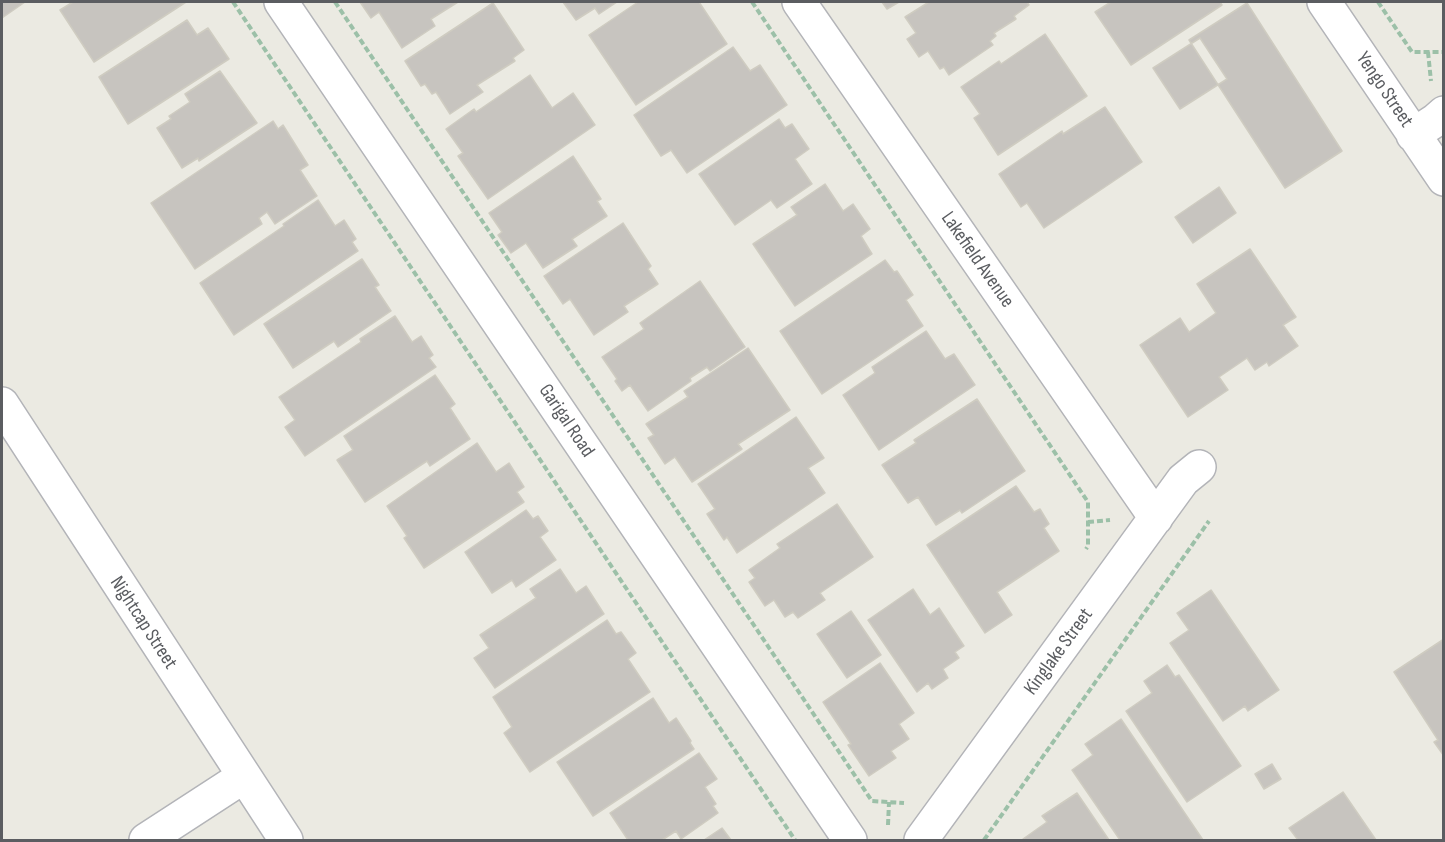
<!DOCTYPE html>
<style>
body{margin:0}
#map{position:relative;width:1445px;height:842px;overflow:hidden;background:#ebeae2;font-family:"Sofia Sans Condensed",sans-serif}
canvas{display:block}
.frame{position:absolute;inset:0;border:3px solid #5b5d61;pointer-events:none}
</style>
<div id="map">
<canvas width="1445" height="842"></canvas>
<div class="frame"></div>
</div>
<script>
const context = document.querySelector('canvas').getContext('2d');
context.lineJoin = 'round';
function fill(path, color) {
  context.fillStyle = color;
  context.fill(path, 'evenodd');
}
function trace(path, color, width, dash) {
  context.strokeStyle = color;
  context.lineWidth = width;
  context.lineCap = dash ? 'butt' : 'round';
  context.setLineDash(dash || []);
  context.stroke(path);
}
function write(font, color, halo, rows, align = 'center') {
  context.font = font + ' "Sofia Sans Condensed",sans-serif';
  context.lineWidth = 5;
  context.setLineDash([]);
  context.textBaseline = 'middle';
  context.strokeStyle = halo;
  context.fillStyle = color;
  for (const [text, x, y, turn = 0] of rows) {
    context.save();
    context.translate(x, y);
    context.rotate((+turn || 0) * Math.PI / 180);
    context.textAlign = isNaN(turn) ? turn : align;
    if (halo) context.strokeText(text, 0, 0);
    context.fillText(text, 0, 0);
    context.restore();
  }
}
const building = new Path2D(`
 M 2,2 L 25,2 L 2,18 Z
 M 73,2 L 186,2 L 94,62 L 60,10 Z
 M 360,2 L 458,2 L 431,19 L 435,26 L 402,48 L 379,12 L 371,18 Z
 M 563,2 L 617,2 L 599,14 L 595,8 L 576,20 Z
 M 638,2 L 699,2 L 727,44 L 636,105 L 589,35 Z
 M 882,2 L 899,2 L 887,9 Z
 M 929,2 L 1027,2 L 1029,5 L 1014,16 L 1016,19 L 994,33 L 996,36 L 990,41 L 993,45 L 949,75 L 944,67 L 940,69 L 928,51 L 919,57 L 907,39 L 916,33 L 905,17 Z
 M 1111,2 L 1220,2 L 1222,5 L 1131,65 L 1095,12 Z
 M 493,3 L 524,50 L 513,58 L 515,61 L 477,85 L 483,92 L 450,114 L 436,92 L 432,94 L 425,84 L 421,86 L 405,61 Z
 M 1247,3 L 1342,151 L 1285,188 L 1189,40 Z
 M 187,20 L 197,35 L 208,28 L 229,59 L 128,124 L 99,77 Z
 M 1045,34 L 1087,96 L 998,155 L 974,118 L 980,114 L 961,87 L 999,61 L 1001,64 Z
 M 1200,38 L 1227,79 L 1180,109 L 1153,68 Z
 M 733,47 L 750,71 L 760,65 L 787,105 L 687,173 L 671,150 L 661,156 L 634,115 Z
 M 220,71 L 257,123 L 199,161 L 198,158 L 182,168 L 157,128 L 171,119 L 169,116 L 190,102 L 185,94 Z
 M 530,75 L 552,108 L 573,93 L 595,125 L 488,199 L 458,156 L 463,153 L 446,129 L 474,109 L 476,112 Z
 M 1105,107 L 1142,162 L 1044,228 L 1027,203 L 1021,207 L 999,174 L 1062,131 L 1063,134 Z
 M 779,119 L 785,128 L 792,124 L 809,149 L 795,159 L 812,184 L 777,208 L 771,200 L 735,225 L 699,174 Z
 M 273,121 L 278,129 L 283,125 L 308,165 L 300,170 L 317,196 L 275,224 L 267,212 L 259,218 L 262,224 L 195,269 L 151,203 Z
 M 573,156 L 601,199 L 597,201 L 607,216 L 572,239 L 577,246 L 543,268 L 526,243 L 511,253 L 498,235 L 502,232 L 489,213 Z
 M 825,184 L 843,211 L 853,204 L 870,229 L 861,236 L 872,254 L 795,306 L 753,244 L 797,215 L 791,207 Z
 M 1219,187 L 1236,213 L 1193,243 L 1175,217 Z
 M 318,200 L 335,226 L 344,220 L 356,239 L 352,242 L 358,251 L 234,335 L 200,283 L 284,226 L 283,224 Z
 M 623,223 L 651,266 L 648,269 L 658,284 L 624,306 L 628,312 L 594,335 L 570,299 L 563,304 L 544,276 Z
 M 1250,249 L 1296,317 L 1283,325 L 1298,346 L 1269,366 L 1267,362 L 1255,370 L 1247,358 L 1219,377 L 1228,390 L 1188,417 L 1140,345 L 1180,318 L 1189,332 L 1216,313 L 1197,284 Z
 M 362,259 L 379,285 L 375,287 L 391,311 L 338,347 L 334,341 L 293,368 L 264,324 Z
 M 885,260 L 894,272 L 897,271 L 913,295 L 906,300 L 923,326 L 822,394 L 780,331 Z
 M 700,281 L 745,347 L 710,371 L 707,367 L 690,378 L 691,381 L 648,411 L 630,385 L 622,391 L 615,381 L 617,379 L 602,357 L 644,329 L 640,323 Z
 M 395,316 L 412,342 L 421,336 L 433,355 L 429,358 L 436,367 L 305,456 L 285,427 L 295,420 L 279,397 L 361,342 L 360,339 Z
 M 926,331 L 945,359 L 954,354 L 975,385 L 879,450 L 843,395 L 875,373 L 872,367 Z
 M 748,348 L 790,410 L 738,444 L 742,449 L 692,482 L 675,457 L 665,464 L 648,438 L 654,435 L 646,424 L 688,397 L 684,391 Z
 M 435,375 L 455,404 L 450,408 L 470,439 L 430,466 L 427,461 L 365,502 L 337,460 L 353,450 L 344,436 Z
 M 977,399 L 1025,471 L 962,513 L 960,510 L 936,525 L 918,497 L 908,503 L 882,465 L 916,443 L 914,440 Z
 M 796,417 L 824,458 L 808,468 L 825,493 L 737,553 L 727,537 L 724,540 L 707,514 L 715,509 L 698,484 Z
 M 477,443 L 496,472 L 509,463 L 524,487 L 517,492 L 524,502 L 424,568 L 404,538 L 407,536 L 387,506 Z
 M 1016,486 L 1034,512 L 1040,509 L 1049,524 L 1044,528 L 1059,551 L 997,592 L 1012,615 L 985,633 L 927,545 Z
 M 837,504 L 873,557 L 820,593 L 825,600 L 798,618 L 793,612 L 785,617 L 774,600 L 765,606 L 749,582 L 755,578 L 749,570 L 780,548 L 777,544 Z
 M 526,510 L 533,519 L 538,516 L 548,531 L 540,537 L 556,560 L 516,587 L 512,580 L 492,593 L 465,552 Z
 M 560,569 L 576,593 L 586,586 L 604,614 L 495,688 L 474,658 L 489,648 L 480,635 L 536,598 L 530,589 Z
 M 913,589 L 930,615 L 939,608 L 964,646 L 955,652 L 959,658 L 943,669 L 948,678 L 932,689 L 928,683 L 917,692 L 868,620 Z
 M 1211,590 L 1279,690 L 1248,711 L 1245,706 L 1223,721 L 1170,643 L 1189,630 L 1177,613 Z
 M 851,611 L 881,655 L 847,678 L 817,634 Z
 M 607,620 L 616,634 L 621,632 L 636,653 L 628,659 L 650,692 L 530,772 L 504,733 L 512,727 L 493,697 Z
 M 1444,639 L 1444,756 L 1434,742 L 1438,740 L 1394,672 Z
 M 880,663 L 914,713 L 899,724 L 909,739 L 891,751 L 896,758 L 869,776 L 848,745 L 851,744 L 823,702 Z
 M 1167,665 L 1175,677 L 1179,675 L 1241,766 L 1187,802 L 1126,711 L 1152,693 L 1144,681 Z
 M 653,698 L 669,723 L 676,718 L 691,741 L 690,743 L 694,749 L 593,816 L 557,762 Z
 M 1121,719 L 1203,840 L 1120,840 L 1072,770 L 1093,755 L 1085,744 Z
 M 699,753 L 717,779 L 705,787 L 716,804 L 713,806 L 718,813 L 681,839 L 676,831 L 662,840 L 628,840 L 610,813 Z
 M 1272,764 L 1281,779 L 1264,789 L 1255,774 Z
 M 1343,792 L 1376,840 L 1298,840 L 1289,828 Z
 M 1077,793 L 1109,840 L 1024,840 L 1023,839 L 1047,822 L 1042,816 Z
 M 722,828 L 731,840 L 704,840 Z`);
const path = new Path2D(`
 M 233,2 L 795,840
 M 335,2 L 872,801 L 904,803
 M 752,2 L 1088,502 L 1088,546 L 1086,549
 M 1378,2 L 1412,52 L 1444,52
 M 1428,52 L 1431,81
 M 1088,522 L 1110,520
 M 888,825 L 889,802
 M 984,840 L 1209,521`);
const minor = new Path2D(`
 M 281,2 L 850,840
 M 799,2 L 1156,518
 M 1324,2 L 1444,179
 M 1413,135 L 1436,120 L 1444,113
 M 2,404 L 286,840
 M 146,840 L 243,777
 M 921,840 L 1183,480 L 1199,467`);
const streetNames = [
 ["Yengo Street",1384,90,56],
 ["Lakefield Avenue",977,260,55],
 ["Garigal Road",566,421,56],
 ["Nightcap Street",143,623,57],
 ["Kinglake Street",1059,652,-54]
];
fill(building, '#c7c4bf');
trace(building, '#cfccc1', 1.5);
trace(minor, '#b3b4b8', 36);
trace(path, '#9cc0a8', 4, [6, 3]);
trace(minor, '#fff', 33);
write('20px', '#5b5d61', '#fff', streetNames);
</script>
